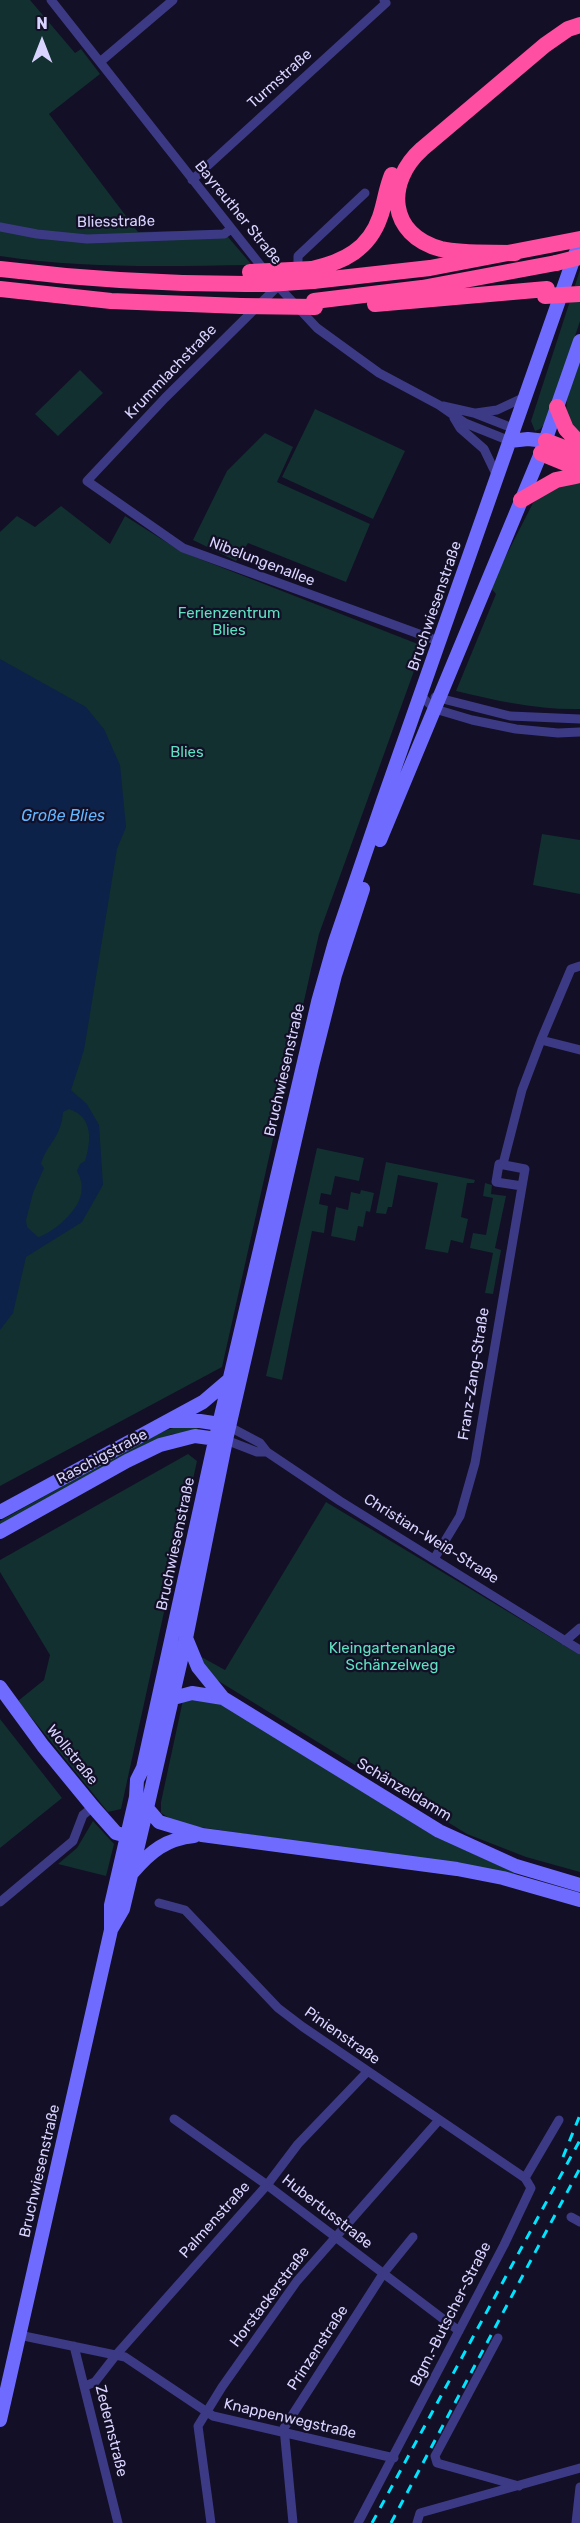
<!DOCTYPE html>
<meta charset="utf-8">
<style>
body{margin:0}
#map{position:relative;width:580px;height:2523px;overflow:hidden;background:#130f26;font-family:Rubik,sans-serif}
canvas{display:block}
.north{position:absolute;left:12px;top:12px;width:60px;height:60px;-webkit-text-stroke:4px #130f26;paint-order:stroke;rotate:0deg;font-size:16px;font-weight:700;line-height:24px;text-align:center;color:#d9d4ff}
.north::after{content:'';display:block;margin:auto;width:21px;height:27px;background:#d9d4ff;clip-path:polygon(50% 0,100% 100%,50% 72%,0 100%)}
</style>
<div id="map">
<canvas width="580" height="2523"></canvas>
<div class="north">N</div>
</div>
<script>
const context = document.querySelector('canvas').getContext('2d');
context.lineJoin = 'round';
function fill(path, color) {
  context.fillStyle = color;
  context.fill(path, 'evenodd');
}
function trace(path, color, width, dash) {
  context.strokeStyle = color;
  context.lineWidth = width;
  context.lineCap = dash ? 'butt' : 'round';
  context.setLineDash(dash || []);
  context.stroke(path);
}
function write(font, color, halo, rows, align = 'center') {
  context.font = font + ' Rubik,sans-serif';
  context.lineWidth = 4.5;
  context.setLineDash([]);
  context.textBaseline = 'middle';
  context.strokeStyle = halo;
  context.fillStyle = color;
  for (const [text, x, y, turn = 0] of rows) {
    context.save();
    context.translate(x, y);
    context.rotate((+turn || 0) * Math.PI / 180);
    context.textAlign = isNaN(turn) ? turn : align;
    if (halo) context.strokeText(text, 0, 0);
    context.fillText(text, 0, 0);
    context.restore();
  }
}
const green = new Path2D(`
 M 0,0 L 30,0 L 75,53 L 81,49 L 100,74 L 49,114 L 138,232 L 222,230 L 252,265 C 168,266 83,269 0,256 Z
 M 580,270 L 580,321 L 547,421 L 540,429 L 535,431 L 531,421 Z
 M 580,356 L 580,438 C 554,418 572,381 580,356 Z
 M 80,370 L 103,393 L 58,436 L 35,414 Z
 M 315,409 L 405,451 L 373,519 L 282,477 Z
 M 265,433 L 293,447 L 277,482 L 370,524 L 346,582 L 248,543 L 236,561 L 193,540 L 227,471 Z
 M 564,484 L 580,484 L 580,709 C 537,710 498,701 456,691 L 496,594 L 490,587 L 533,503 L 541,495 Z
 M 61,506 L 110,544 L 125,516 L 182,552 L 423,646 L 319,934 L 222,1367 L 0,1486 L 0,532 L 17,516 L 35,527 Z
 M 542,834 L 580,840 L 580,894 L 533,885 Z
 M 317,1148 L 364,1158 L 359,1181 L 335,1176 L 331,1195 L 321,1193 L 319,1204 L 328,1206 L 324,1233 L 312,1231 L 282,1380 L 266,1376 Z
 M 386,1162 L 475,1180 L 474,1183 L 467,1183 L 461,1217 L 468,1219 L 463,1243 L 451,1240 L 448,1253 L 425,1249 L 438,1183 L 398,1175 L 392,1207 L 388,1207 L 386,1214 L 376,1213 Z
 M 485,1183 L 492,1185 L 491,1194 L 506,1196 L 495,1248 L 501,1250 L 493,1294 L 485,1293 L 493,1253 L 470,1248 L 473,1233 L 486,1235 L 493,1198 L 483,1196 Z
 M 361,1190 L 374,1193 L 370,1212 L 366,1211 L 363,1227 L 358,1226 L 355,1241 L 331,1236 L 336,1207 L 348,1210 L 351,1192 L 360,1194 Z
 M 198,1425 L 197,1432 L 172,1434 L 156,1440 L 0,1527 L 0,1521 L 156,1434 L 173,1428 Z
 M 188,1454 L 197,1461 L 121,1809 L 108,1812 L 18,1701 L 44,1680 L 50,1655 L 0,1572 L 0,1560 Z
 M 326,1502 L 580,1655 L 580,1872 L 526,1857 L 467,1834 L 212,1677 L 196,1654 L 225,1670 Z
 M 197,1698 L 216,1700 L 429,1833 L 515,1873 L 514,1874 L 179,1824 L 161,1813 L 161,1802 L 183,1700 Z
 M 0,1719 L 62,1798 L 0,1848 Z
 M 93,1821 L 114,1844 L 106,1876 L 58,1864 L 77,1848 Z`);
const water = new Path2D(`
 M 0,659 L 86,707 L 104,729 L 120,765 L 126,827 L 117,849 L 84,1050 L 71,1090 L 87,1104 L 99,1125 L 103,1185 L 82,1222 L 26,1257 L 13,1313 L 0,1330 ZM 69,1109 C 94,1117 91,1142 85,1161 L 80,1164 L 77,1171 C 81,1179 83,1185 81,1194 C 79,1210 52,1234 38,1237 L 27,1227 L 26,1220 L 33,1193 L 44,1168 L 41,1164 C 47,1143 61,1139 63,1112 Z`);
const street = new Path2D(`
 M 51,0 L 265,271
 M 100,62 L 173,0
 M 192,180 L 386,3 L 384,0
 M 0,227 L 37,234 L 87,239 L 224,234 L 231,229
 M 298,274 L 298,256 L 365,193
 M 276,284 L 317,328 L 379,373 L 439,405 L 465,423 L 510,441
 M 278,286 L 165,398 L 87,481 L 183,548 L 441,642
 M 443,406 L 474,413 L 515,429
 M 476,413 L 497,410 L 527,396
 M 454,418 L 460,428 L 484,449 L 497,476
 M 421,696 L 435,709 L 472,720 L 516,729 L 558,733 L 580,732
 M 435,697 L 510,716 L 580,719
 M 580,966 L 571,969 L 541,1040 L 580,1050
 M 503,1164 L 522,1090 L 541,1040
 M 226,1425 L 260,1443 L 267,1452 L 340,1501 L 580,1650
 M 226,1440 L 257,1452 L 267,1452
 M 434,1559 L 460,1516 L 475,1463 L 525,1169 L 499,1164 L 496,1182 L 522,1186
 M 565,1641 L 580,1628
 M 0,1902 L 73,1841 L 83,1815 L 93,1807
 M 159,1903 L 185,1910 L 278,2008 L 303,2027 L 525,2178
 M 174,2119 L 267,2185 L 459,2331
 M 571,2217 L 580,2222
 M 19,2335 L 125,2357 L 213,2416 L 394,2458
 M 498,2338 L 435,2456 L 437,2463 L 519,2486
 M 74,2346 L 118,2523
 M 85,2386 L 95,2382 L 116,2355 L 267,2185 L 298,2144 L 367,2072
 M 211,2523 L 198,2426 L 222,2387 L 297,2281 L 439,2120
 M 293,2523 L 284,2428 L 383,2274 L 413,2237
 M 358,2523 L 504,2245 L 531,2188 L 525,2178 L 559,2120
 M 417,2523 L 420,2513 L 580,2468
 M 576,2523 L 580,2487`);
const secondary = new Path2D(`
 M 510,441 L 528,439 L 546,441
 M 380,840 L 541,453 L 580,341
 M 168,1421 L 200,1421 L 220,1424
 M 0,1512 L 203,1402 L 230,1379
 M 0,1532 L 127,1461 L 160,1445 L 195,1436 L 224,1440
 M 186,1638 L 198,1667 L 223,1698 L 439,1831 L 516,1866 L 580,1885
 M 0,1687 L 43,1746 L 93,1807 L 116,1833 L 127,1836
 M 166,1700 L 192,1693 L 223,1698
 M 145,1802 L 147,1808 L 159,1822 L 202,1835 L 457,1869 L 503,1878 L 580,1900
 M 133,1872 C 151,1851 166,1839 194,1836
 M 112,1928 L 123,1909 L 147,1808 L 186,1638 L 226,1440 L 312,1066 L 335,975 L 363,889
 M 0,2420 L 111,1930 L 111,1905 L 136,1797 L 137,1780 L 143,1768 L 213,1450 L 318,1002 L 335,942 L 383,801 L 576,252`);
const highway = new Path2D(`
 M 515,253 C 491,252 464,254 441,249 C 388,235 385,182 422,149 L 545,45 L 568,29 L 580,25
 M 0,269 C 90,280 177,285 268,284
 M 312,269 C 344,262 369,249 380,217 C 385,203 386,189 392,175
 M 313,281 L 430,268 L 580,239
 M 0,289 L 111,301 L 241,306
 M 314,301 L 422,288 L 556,263
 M 375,304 L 547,289
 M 557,407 L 566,429 L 580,444
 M 546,441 L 580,454
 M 541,453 L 580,469
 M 521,500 L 556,480 L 580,475`);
const rail = new Path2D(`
 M 563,2157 L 580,2115
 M 372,2523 L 580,2140
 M 391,2523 L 580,2168`);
const highwayBridge = new Path2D(`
 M 556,263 L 580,257
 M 250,272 L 312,269
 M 268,284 L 313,281
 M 545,296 L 580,294
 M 241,306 L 315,307`);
const streetNames = [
 ["Turmstraße",280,79,-42],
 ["Bayreuther Straße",238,213,51],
 ["Bliesstraße",116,222,-1],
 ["Krummlachstraße",171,372,-46],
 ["Nibelungenallee",262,562,21],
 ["Bruchwiesenstraße",435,606,-71],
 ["Bruchwiesenstraße",285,1070,-77],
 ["Franz-Zang-Straße",474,1374,-81],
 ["Raschigstraße",102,1457,-28],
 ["Christian-Weiß-Straße",431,1539,32],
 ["Bruchwiesenstraße",176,1544,-78],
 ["Wollstraße",72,1755,51],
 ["Schänzeldamm",404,1790,31],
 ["Pinienstraße",342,2036,35],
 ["Bruchwiesenstraße",40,2171,-77],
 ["Hubertusstraße",327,2212,38],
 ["Palmenstraße",215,2220,-48],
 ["Horstackerstraße",270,2297,-53],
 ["Bgm.-Butscher-Straße",451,2314,-63],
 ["Prinzenstraße",318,2348,-57],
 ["Knappenwegstraße",290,2419,13],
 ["Zedernstraße",111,2431,76]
];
const parkNames = [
 ["Ferienzentrum",229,614],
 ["Blies",229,631],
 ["Blies",187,753],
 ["Kleingartenanlage",392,1649],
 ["Schänzelweg",392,1666]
];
const waterNames = [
 ["Große Blies",63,816]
];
fill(green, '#12302f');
fill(water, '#0c2248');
trace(street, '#3d3a85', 9);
trace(secondary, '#6f6bff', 14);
trace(highway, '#ff4fa3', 16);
trace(rail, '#00e5ff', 3, [9, 8]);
trace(highwayBridge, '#ff4fa3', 16);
write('15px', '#d9d4ff', '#130f26', streetNames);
write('15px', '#5fe0c0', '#130f26', parkNames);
write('italic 16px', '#62b6ff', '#130f26', waterNames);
</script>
